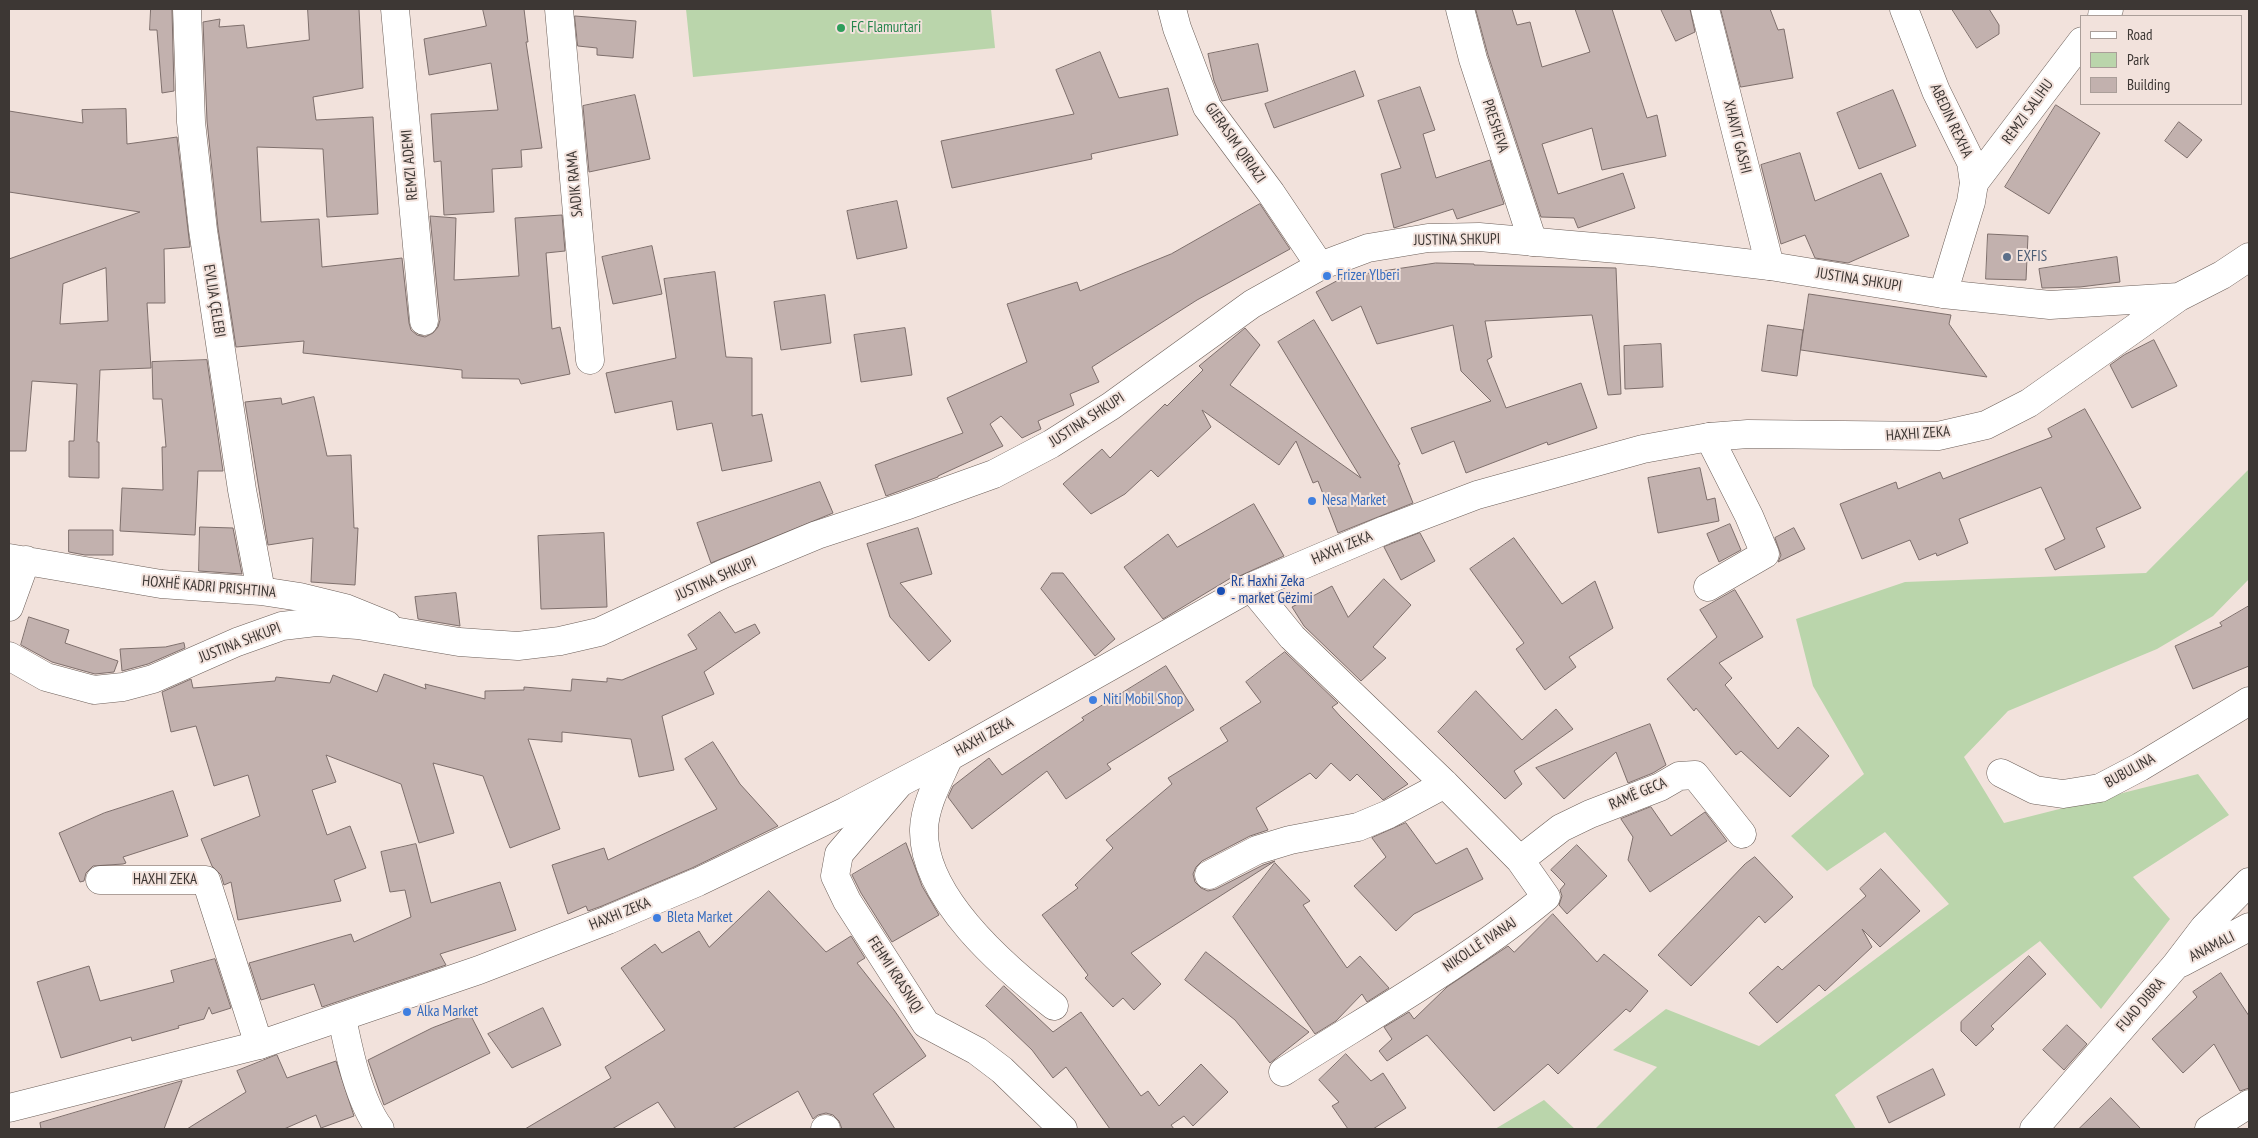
<!DOCTYPE html>
<meta charset="utf-8">
<style>
body{margin:0}
#map{position:relative;width:2258px;height:1138px;overflow:hidden;background:#f2e2dc;font-family:"PT Sans Narrow",sans-serif}
canvas{display:block}
.frame{position:absolute;inset:0;border:10px solid #3d3734;pointer-events:none}
.legend{position:absolute;left:2080px;top:15px;width:162px;height:90px;box-sizing:border-box;background:#f2e2dc;border:1px solid #aa9e99;margin:0;padding:6px 9px;list-style:none;font-size:15px;color:#3d3734}
.legend li{display:flex;align-items:center;gap:10px;height:25px}
.legend b{width:25px;border:1px solid #aa9e99}
</style>
<div id="map">
<canvas width="2258" height="1138"></canvas>
<div class="frame"></div>
<ul class="legend">
<li><b style="height:6px;background:#fff"></b>Road</li>
<li><b style="height:14px;background:#bad5ab"></b>Park</li>
<li><b style="height:14px;background:#c2b1ae"></b>Building</li>
</ul>
</div>
<script>
const context = document.querySelector('canvas').getContext('2d');
context.lineJoin = 'round';
function fill(path, color) {
  context.fillStyle = color;
  context.fill(path, 'evenodd');
}
function trace(path, color, width, dash) {
  context.strokeStyle = color;
  context.lineWidth = width;
  context.lineCap = dash ? 'butt' : 'round';
  context.setLineDash(dash || []);
  context.stroke(path);
}
function write(font, color, halo, rows, align = 'center') {
  context.font = font + ' "PT Sans Narrow",sans-serif';
  context.lineWidth = 4;
  context.setLineDash([]);
  context.textBaseline = 'middle';
  context.strokeStyle = halo;
  context.fillStyle = color;
  for (const [text, x, y, turn = 0] of rows) {
    context.save();
    context.translate(x, y);
    context.rotate((+turn || 0) * Math.PI / 180);
    context.textAlign = isNaN(turn) ? turn : align;
    if (halo) context.strokeText(text, 0, 0);
    context.fillText(text, 0, 0);
    context.restore();
  }
}
const green = new Path2D(`
 M 686,9 L 991,9 L 995,48 L 693,77 Z
 M 2249,469 L 2249,579 L 2213,616 L 2157,649 L 2008,711 L 1964,757 L 2004,823 L 2198,774 L 2229,815 L 2133,877 L 2170,919 L 2101,1009 L 2040,941 L 1835,1095 L 1856,1129 L 1595,1129 L 1657,1067 L 1613,1050 L 1666,1009 L 1759,1046 L 1949,904 L 1885,832 L 1827,871 L 1791,836 L 1864,774 L 1813,686 L 1796,619 L 1905,582 L 2146,573 Z
 M 1544,1100 L 1575,1129 L 1495,1129 Z`);
const building = new Path2D(`
 M 151,9 L 172,9 L 174,91 L 162,93 L 157,30 L 150,30 Z
 M 308,9 L 359,9 L 363,88 L 313,97 L 316,120 L 373,117 L 378,214 L 327,217 L 323,149 L 257,147 L 261,222 L 319,219 L 322,267 L 402,258 L 409,323 L 411,330 L 417,335 L 425,337 L 433,333 L 438,327 L 440,320 L 430,216 L 456,218 L 454,280 L 519,276 L 515,218 L 562,215 L 565,251 L 546,253 L 552,329 L 560,327 L 570,374 L 521,384 L 519,379 L 462,378 L 462,370 L 303,353 L 304,341 L 236,347 L 218,228 L 207,121 L 203,22 L 220,19 L 219,27 L 244,25 L 247,48 L 309,40 Z
 M 483,9 L 524,9 L 528,42 L 526,42 L 542,148 L 521,150 L 522,167 L 492,169 L 494,212 L 444,215 L 441,161 L 434,162 L 431,114 L 498,110 L 491,63 L 429,75 L 424,39 L 486,26 Z
 M 1476,9 L 1512,9 L 1517,25 L 1530,22 L 1542,67 L 1590,52 L 1575,9 L 1612,9 L 1647,118 L 1657,115 L 1666,156 L 1602,170 L 1592,128 L 1542,144 L 1558,194 L 1623,173 L 1635,208 L 1578,228 L 1574,218 L 1541,217 L 1488,55 Z
 M 1661,9 L 1690,9 L 1695,32 L 1676,41 Z
 M 1721,9 L 1770,9 L 1778,30 L 1784,29 L 1793,78 L 1741,87 Z
 M 1952,9 L 1989,9 L 1999,25 L 1999,34 L 1977,48 Z
 M 575,16 L 636,21 L 633,58 L 597,55 L 597,48 L 578,46 Z
 M 1258,44 L 1268,91 L 1222,101 L 1214,81 L 1208,54 Z
 M 1100,52 L 1119,98 L 1168,88 L 1178,135 L 1091,154 L 1092,159 L 952,188 L 941,141 L 1074,114 L 1056,70 Z
 M 1355,71 L 1364,96 L 1274,128 L 1265,104 Z
 M 1420,87 L 1435,130 L 1423,134 L 1436,178 L 1490,160 L 1504,204 L 1457,219 L 1453,209 L 1394,228 L 1381,174 L 1401,168 L 1378,101 Z
 M 1893,90 L 1916,146 L 1859,169 L 1837,113 Z
 M 635,95 L 650,159 L 589,172 L 583,106 Z
 M 2056,105 L 2100,133 L 2049,214 L 2005,187 Z
 M 126,109 L 127,144 L 177,137 L 190,247 L 164,249 L 165,303 L 147,303 L 151,368 L 100,370 L 97,442 L 99,442 L 99,478 L 69,477 L 69,441 L 74,441 L 77,384 L 32,381 L 26,451 L 9,451 L 9,259 L 140,212 L 9,192 L 9,111 L 83,123 L 82,110 ZM 106,268 L 108,321 L 60,324 L 63,284 Z
 M 2179,122 L 2202,140 L 2187,158 L 2165,141 Z
 M 1800,153 L 1815,201 L 1881,173 L 1909,236 L 1848,263 L 1815,258 L 1805,235 L 1781,244 L 1761,165 Z
 M 897,201 L 907,248 L 857,259 L 847,211 Z
 M 1260,204 L 1290,249 L 1197,300 L 1092,367 L 1099,382 L 1070,394 L 1074,405 L 1038,421 L 1041,429 L 1022,438 L 1001,416 L 990,424 L 1003,446 L 938,476 L 938,477 L 886,496 L 875,465 L 963,433 L 947,398 L 1027,362 L 1007,304 L 1077,282 L 1080,291 L 1171,254 Z
 M 1988,234 L 2028,236 L 2026,280 L 1986,279 Z
 M 652,246 L 662,294 L 613,304 L 602,257 Z
 M 2117,257 L 2120,282 L 2080,287 L 2042,288 L 2039,269 Z
 M 1436,263 L 1474,264 L 1474,265 L 1616,268 L 1621,394 L 1608,395 L 1592,315 L 1485,321 L 1492,357 L 1487,360 L 1506,408 L 1581,383 L 1597,428 L 1548,445 L 1547,442 L 1466,473 L 1454,441 L 1422,454 L 1411,428 L 1491,401 L 1461,371 L 1453,325 L 1377,344 L 1361,306 L 1332,321 L 1316,292 L 1344,277 Z
 M 715,272 L 726,357 L 752,358 L 752,416 L 762,414 L 772,461 L 722,471 L 712,423 L 677,430 L 672,401 L 615,413 L 606,373 L 676,358 L 664,279 Z
 M 1809,294 L 1951,315 L 1949,324 L 1987,377 L 1801,350 Z
 M 825,295 L 831,343 L 781,350 L 774,302 Z
 M 1314,320 L 1400,464 L 1398,465 L 1413,503 L 1338,533 L 1318,481 L 1313,483 L 1296,441 L 1279,465 L 1202,410 L 1211,427 L 1158,477 L 1151,470 L 1125,494 L 1091,514 L 1063,484 L 1102,449 L 1110,458 L 1165,404 L 1167,406 L 1203,370 L 1199,366 L 1245,328 L 1260,345 L 1230,385 L 1361,478 L 1278,342 Z
 M 1768,325 L 1803,330 L 1797,376 L 1762,371 Z
 M 905,328 L 912,375 L 861,382 L 854,335 Z
 M 2154,340 L 2177,386 L 2132,408 L 2110,365 L 2124,355 Z
 M 1661,344 L 1663,387 L 1625,389 L 1624,346 Z
 M 207,360 L 223,471 L 198,471 L 195,535 L 120,531 L 122,488 L 163,490 L 162,447 L 166,447 L 162,399 L 153,399 L 152,362 Z
 M 314,397 L 327,456 L 351,455 L 354,528 L 358,528 L 355,585 L 311,582 L 313,538 L 268,545 L 245,402 L 281,398 L 282,404 Z
 M 2085,409 L 2141,508 L 2096,528 L 2105,547 L 2055,570 L 2045,549 L 2065,539 L 2041,487 L 1959,519 L 1968,543 L 1937,556 L 1936,553 L 1919,560 L 1910,540 L 1862,559 L 1840,504 L 1896,482 L 1898,489 L 1940,472 L 1943,479 L 2052,437 L 2048,429 Z
 M 1700,468 L 1707,500 L 1715,498 L 1719,521 L 1658,533 L 1648,478 Z
 M 820,482 L 833,513 L 711,563 L 697,523 Z
 M 1254,504 L 1284,556 L 1235,578 L 1234,576 L 1163,619 L 1124,567 L 1168,534 L 1177,547 Z
 M 1730,524 L 1741,550 L 1719,562 L 1707,534 Z
 M 200,527 L 233,528 L 242,574 L 199,571 Z
 M 918,528 L 932,574 L 900,583 L 951,641 L 929,661 L 890,617 L 867,544 Z
 M 1794,528 L 1805,549 L 1778,562 L 1781,555 L 1775,538 Z
 M 69,530 L 113,530 L 113,555 L 85,555 L 69,552 Z
 M 604,533 L 607,607 L 541,609 L 538,536 Z
 M 1420,533 L 1435,561 L 1401,580 L 1384,547 Z
 M 1514,538 L 1562,604 L 1595,581 L 1613,628 L 1569,657 L 1576,667 L 1545,690 L 1516,649 L 1524,643 L 1470,569 Z
 M 1052,573 L 1063,573 L 1115,639 L 1095,656 L 1041,589 Z
 M 1384,579 L 1411,605 L 1373,647 L 1386,658 L 1361,681 L 1304,626 L 1292,607 L 1332,586 L 1348,617 Z
 M 1735,590 L 1763,637 L 1719,663 L 1732,678 L 1725,685 L 1778,749 L 1798,727 L 1829,756 L 1790,797 L 1741,751 L 1736,755 L 1696,708 L 1694,711 L 1667,679 L 1717,637 L 1700,610 Z
 M 456,593 L 460,626 L 418,619 L 415,597 Z
 M 2249,606 L 2249,666 L 2193,689 L 2175,646 L 2222,626 L 2220,623 Z
 M 720,612 L 735,633 L 755,624 L 760,633 L 704,672 L 714,694 L 662,716 L 674,770 L 639,777 L 631,739 L 562,732 L 562,742 L 528,739 L 560,829 L 510,848 L 483,776 L 433,763 L 454,833 L 419,843 L 401,784 L 326,755 L 336,782 L 312,790 L 327,835 L 350,826 L 366,868 L 334,880 L 341,901 L 238,920 L 231,882 L 224,885 L 221,875 L 212,866 L 201,839 L 260,816 L 248,775 L 214,786 L 196,726 L 171,732 L 162,692 L 191,679 L 193,688 L 275,681 L 276,677 L 330,683 L 333,675 L 377,692 L 384,674 L 426,689 L 425,684 L 485,699 L 485,691 L 524,690 L 524,687 L 571,691 L 572,679 L 607,682 L 607,678 L 622,680 L 697,649 L 688,635 Z
 M 29,617 L 69,630 L 65,643 L 118,661 L 114,672 L 95,674 L 52,662 L 21,645 Z
 M 184,643 L 185,648 L 148,664 L 122,671 L 120,649 L 165,647 Z
 M 1285,652 L 1338,703 L 1332,707 L 1340,716 L 1408,784 L 1383,800 L 1357,774 L 1350,781 L 1331,763 L 1316,779 L 1310,773 L 1256,808 L 1268,830 L 1250,836 L 1202,861 L 1196,867 L 1193,874 L 1195,882 L 1201,888 L 1208,891 L 1216,889 L 1263,865 L 1275,861 L 1131,953 L 1161,984 L 1134,1010 L 1123,998 L 1113,1007 L 1085,978 L 1088,975 L 1042,915 L 1078,888 L 1075,885 L 1113,848 L 1106,840 L 1172,784 L 1168,778 L 1228,741 L 1220,728 L 1261,702 L 1246,682 Z
 M 1166,666 L 1194,710 L 1107,764 L 1111,769 L 1066,799 L 1047,771 L 972,829 L 948,797 L 953,786 L 989,758 L 1002,775 L 1084,720 L 1082,718 Z
 M 1476,691 L 1522,740 L 1556,709 L 1573,729 L 1514,771 L 1522,784 L 1505,799 L 1438,732 Z
 M 1650,724 L 1666,765 L 1653,773 L 1628,783 L 1616,752 L 1564,799 L 1536,768 Z
 M 713,742 L 740,784 L 778,826 L 692,868 L 602,906 L 588,911 L 586,906 L 568,914 L 552,865 L 604,848 L 608,860 L 717,809 L 685,759 Z
 M 173,791 L 188,836 L 123,857 L 126,863 L 123,864 L 93,866 L 86,873 L 84,881 L 80,882 L 59,833 L 104,813 Z
 M 1651,807 L 1671,836 L 1705,812 L 1727,841 L 1650,892 L 1628,860 L 1633,837 L 1621,819 Z
 M 1406,823 L 1436,864 L 1467,848 L 1483,879 L 1414,914 L 1396,931 L 1354,886 L 1386,857 L 1372,838 Z
 M 906,843 L 922,886 L 939,915 L 892,942 L 861,893 L 852,875 Z
 M 416,844 L 431,903 L 500,882 L 516,930 L 440,954 L 446,965 L 322,1007 L 314,984 L 261,1000 L 249,963 L 351,934 L 354,942 L 411,917 L 405,890 L 390,892 L 381,852 Z
 M 1577,845 L 1607,876 L 1567,914 L 1559,905 L 1562,896 L 1560,890 L 1565,884 L 1551,870 Z
 M 1755,857 L 1793,897 L 1765,923 L 1759,916 L 1691,986 L 1658,955 L 1745,864 Z
 M 1275,863 L 1310,901 L 1303,905 L 1347,968 L 1360,956 L 1389,988 L 1367,1002 L 1362,994 L 1336,1021 L 1315,1034 L 1233,917 Z
 M 1881,869 L 1920,911 L 1880,947 L 1862,929 L 1872,947 L 1825,991 L 1819,985 L 1777,1023 L 1749,993 L 1778,966 L 1782,970 L 1866,896 L 1860,889 Z
 M 769,891 L 826,952 L 851,936 L 865,958 L 857,963 L 894,1010 L 926,1056 L 873,1094 L 895,1129 L 842,1129 L 839,1121 L 833,1115 L 826,1113 L 818,1115 L 813,1119 L 798,1091 L 732,1129 L 676,1129 L 658,1102 L 612,1129 L 525,1129 L 611,1078 L 605,1067 L 665,1030 L 621,968 L 655,944 L 662,953 L 699,931 L 709,947 Z
 M 1553,914 L 1597,962 L 1604,954 L 1648,991 L 1630,1012 L 1626,1009 L 1558,1074 L 1548,1064 L 1494,1111 L 1427,1035 L 1387,1061 L 1379,1051 L 1392,1039 L 1384,1027 L 1409,1012 L 1414,1019 L 1447,987 L 1508,946 L 1514,952 Z
 M 1206,952 L 1309,1032 L 1270,1063 L 1235,1020 L 1185,980 Z
 M 2029,956 L 2046,974 L 1991,1026 L 1994,1029 L 1976,1046 L 1961,1031 L 1961,1022 Z
 M 215,959 L 231,1008 L 212,1014 L 209,1007 L 204,1019 L 178,1026 L 179,1028 L 132,1041 L 131,1037 L 61,1058 L 37,982 L 89,966 L 100,1001 L 174,982 L 171,971 Z
 M 2221,973 L 2249,1016 L 2249,1088 L 2240,1091 L 2214,1044 L 2183,1073 L 2152,1039 L 2197,997 L 2193,992 Z
 M 1004,986 L 1053,1032 L 1081,1012 L 1141,1096 L 1148,1091 L 1159,1106 L 1201,1064 L 1228,1092 L 1193,1126 L 1184,1116 L 1171,1125 L 1174,1129 L 1110,1129 L 1066,1067 L 1053,1078 L 1032,1050 L 986,1006 Z
 M 543,1008 L 561,1045 L 512,1068 L 488,1034 Z
 M 470,1014 L 490,1053 L 384,1105 L 368,1060 L 432,1028 Z
 M 2067,1025 L 2087,1044 L 2064,1070 L 2043,1050 Z
 M 1346,1054 L 1371,1081 L 1383,1073 L 1406,1108 L 1373,1129 L 1348,1129 L 1332,1106 L 1339,1102 L 1319,1080 Z
 M 277,1055 L 287,1078 L 336,1061 L 354,1116 L 321,1128 L 316,1115 L 284,1129 L 187,1129 L 246,1092 L 237,1071 Z
 M 1933,1069 L 1945,1095 L 1889,1123 L 1877,1097 Z
 M 182,1081 L 164,1129 L 41,1129 L 40,1123 Z
 M 2111,1098 L 2141,1129 L 2079,1129 Z`);
const street = new Path2D(`
 M 187,9 L 191,122 L 203,230 L 242,490 L 261,591
 M 395,9 L 424,321
 M 559,9 L 590,360
 M 1172,9 L 1177,28 L 1207,107 L 1271,193 L 1320,266
 M 1460,9 L 1473,59 L 1533,242
 M 1705,9 L 1770,266
 M 2102,16 L 2109,9
 M 1974,183 L 2082,41
 M 9,558 L 161,584 L 261,591 L 300,597 L 345,608 L 387,625
 M 1251,587 L 1292,637 L 1445,784 L 1520,860 L 1546,897 C 1466,963 1371,1016 1283,1072
 M 1708,587 L 1765,554 L 1749,516 L 1709,437
 M 9,607 L 26,560
 M 949,757 C 939,780 925,804 924,829 C 922,898 1005,968 1054,1006
 M 2001,773 L 2035,790 L 2063,794 L 2100,788 L 2140,767 L 2249,701
 M 899,784 L 839,854 L 835,876 L 847,901 L 926,1024 L 977,1051 L 1002,1070 L 1063,1129
 M 1520,860 L 1561,828 L 1590,814 L 1660,787 L 1679,776 L 1695,775 L 1742,834
 M 1209,875 L 1257,850 L 1290,840 L 1358,827 L 1389,814 L 1445,784
 M 100,880 L 206,880 L 259,1045
 M 2181,963 L 2249,927
 M 342,1018 C 349,1052 359,1101 380,1129
 M 825,1129 L 826,1129
 M 2034,1129 L 2175,966 L 2204,928 L 2249,882
 M 2209,1129 L 2249,1104`);
const secondary = new Path2D(`
 M 1904,9 L 1936,91 L 1971,162 L 1974,183 L 1971,202 L 1943,294
 M 9,656 L 46,677 L 94,690 L 123,687 L 153,679 L 237,642 L 282,626 L 316,622 L 358,625 L 459,642 L 518,646 L 560,641 L 599,632 L 723,574 L 817,535 L 905,506 L 994,474 L 1051,444 L 1111,406 L 1252,304 L 1320,266 L 1368,248 L 1428,238 L 1479,237 L 1652,252 L 1770,266 L 1943,294 L 2050,305 L 2179,297
 M 9,1108 L 259,1045 L 479,970 L 608,920 L 698,882 L 846,811 L 949,757 L 1251,587 L 1385,530 L 1477,495 L 1643,449 L 1709,437 L 1748,434 L 1938,436 L 1986,425 L 2029,403 L 2179,297 L 2222,275 L 2249,257`);
const markers = [
 [841,28,5,"#2e9e5b"],
 [2007,257,5,"#5c6f8a"],
 [1327,276,5,"#3f7fe0"],
 [1312,501,5,"#3f7fe0"],
 [1221,591,5,"#1a4fb4"],
 [1093,700,5,"#3f7fe0"],
 [657,918,5,"#3f7fe0"],
 [407,1012,5,"#3f7fe0"]
];
const leisureNames = [
 ["FC Flamurtari",851,28]
];
const streetNames = [
 ["REMZI SALIHU",2028,112,-54],
 ["ABEDIN REXHA",1951,121,65],
 ["PRESHEVA",1495,126,72],
 ["XHAVIT GASHI",1737,137,76],
 ["GJERASIM QIRIAZI",1235,143,55],
 ["REMZI ADEMI",410,165,-95],
 ["SADIK RAMA",575,184,-95],
 ["JUSTINA SHKUPI",1457,240,-1],
 ["JUSTINA SHKUPI",1859,280,9],
 ["EVLIJA ÇELEBI",214,301,81],
 ["JUSTINA SHKUPI",1087,420,-33],
 ["HAXHI ZEKA",1918,434,-4],
 ["HAXHI ZEKA",1342,548,-23],
 ["JUSTINA SHKUPI",716,579,-24],
 ["HOXHË KADRI PRISHTINA",209,587,5],
 ["JUSTINA SHKUPI",240,643,-21],
 ["HAXHI ZEKA",984,737,-29],
 ["BUBULINA",2130,771,-29],
 ["RAMË GECA",1638,794,-23],
 ["HAXHI ZEKA",165,880],
 ["HAXHI ZEKA",620,914,-22],
 ["NIKOLLË IVANAJ",1480,945,-34],
 ["ANAMALI",2212,947,-27],
 ["FEHMI KRASNIQI",895,975,57],
 ["FUAD DIBRA",2141,1005,-49]
];
const serviceNames = [
 ["EXFIS",2017,257]
];
const shopNames = [
 ["Frizer Ylberi",1337,276],
 ["Nesa Market",1322,501],
 ["Niti Mobil Shop",1103,700],
 ["Bleta Market",667,918],
 ["Alka Market",417,1012]
];
const transitNames = [
 ["Rr. Haxhi Zeka",1231,582],
 ["- market Gëzimi",1231,599]
];
fill(green, '#bad5ab');
fill(building, '#c2b1ae');
trace(building, '#7e6f6c', 1);
trace(street, '#6c5f59', 29);
trace(secondary, '#6c5f59', 29);
trace(street, '#fff', 28);
trace(secondary, '#fff', 28);
for (const [x, y, r, color] of markers) {
  const dot = new Path2D();
  dot.arc(x, y, r, 0, 2 * Math.PI);
  context.fillStyle = color;
  context.fill(dot);
  trace(dot, '#f2e2dc', 2);
}
write('15px', '#27864d', '#f2e2dc', leisureNames, 'left');
write('15px', '#3d3734', '#f2e2dc', streetNames);
write('15px', '#4e5e75', '#f2e2dc', serviceNames, 'left');
write('15px', '#366cbe', '#f2e2dc', shopNames, 'left');
write('15px', '#164399', '#f2e2dc', transitNames, 'left');
</script>
